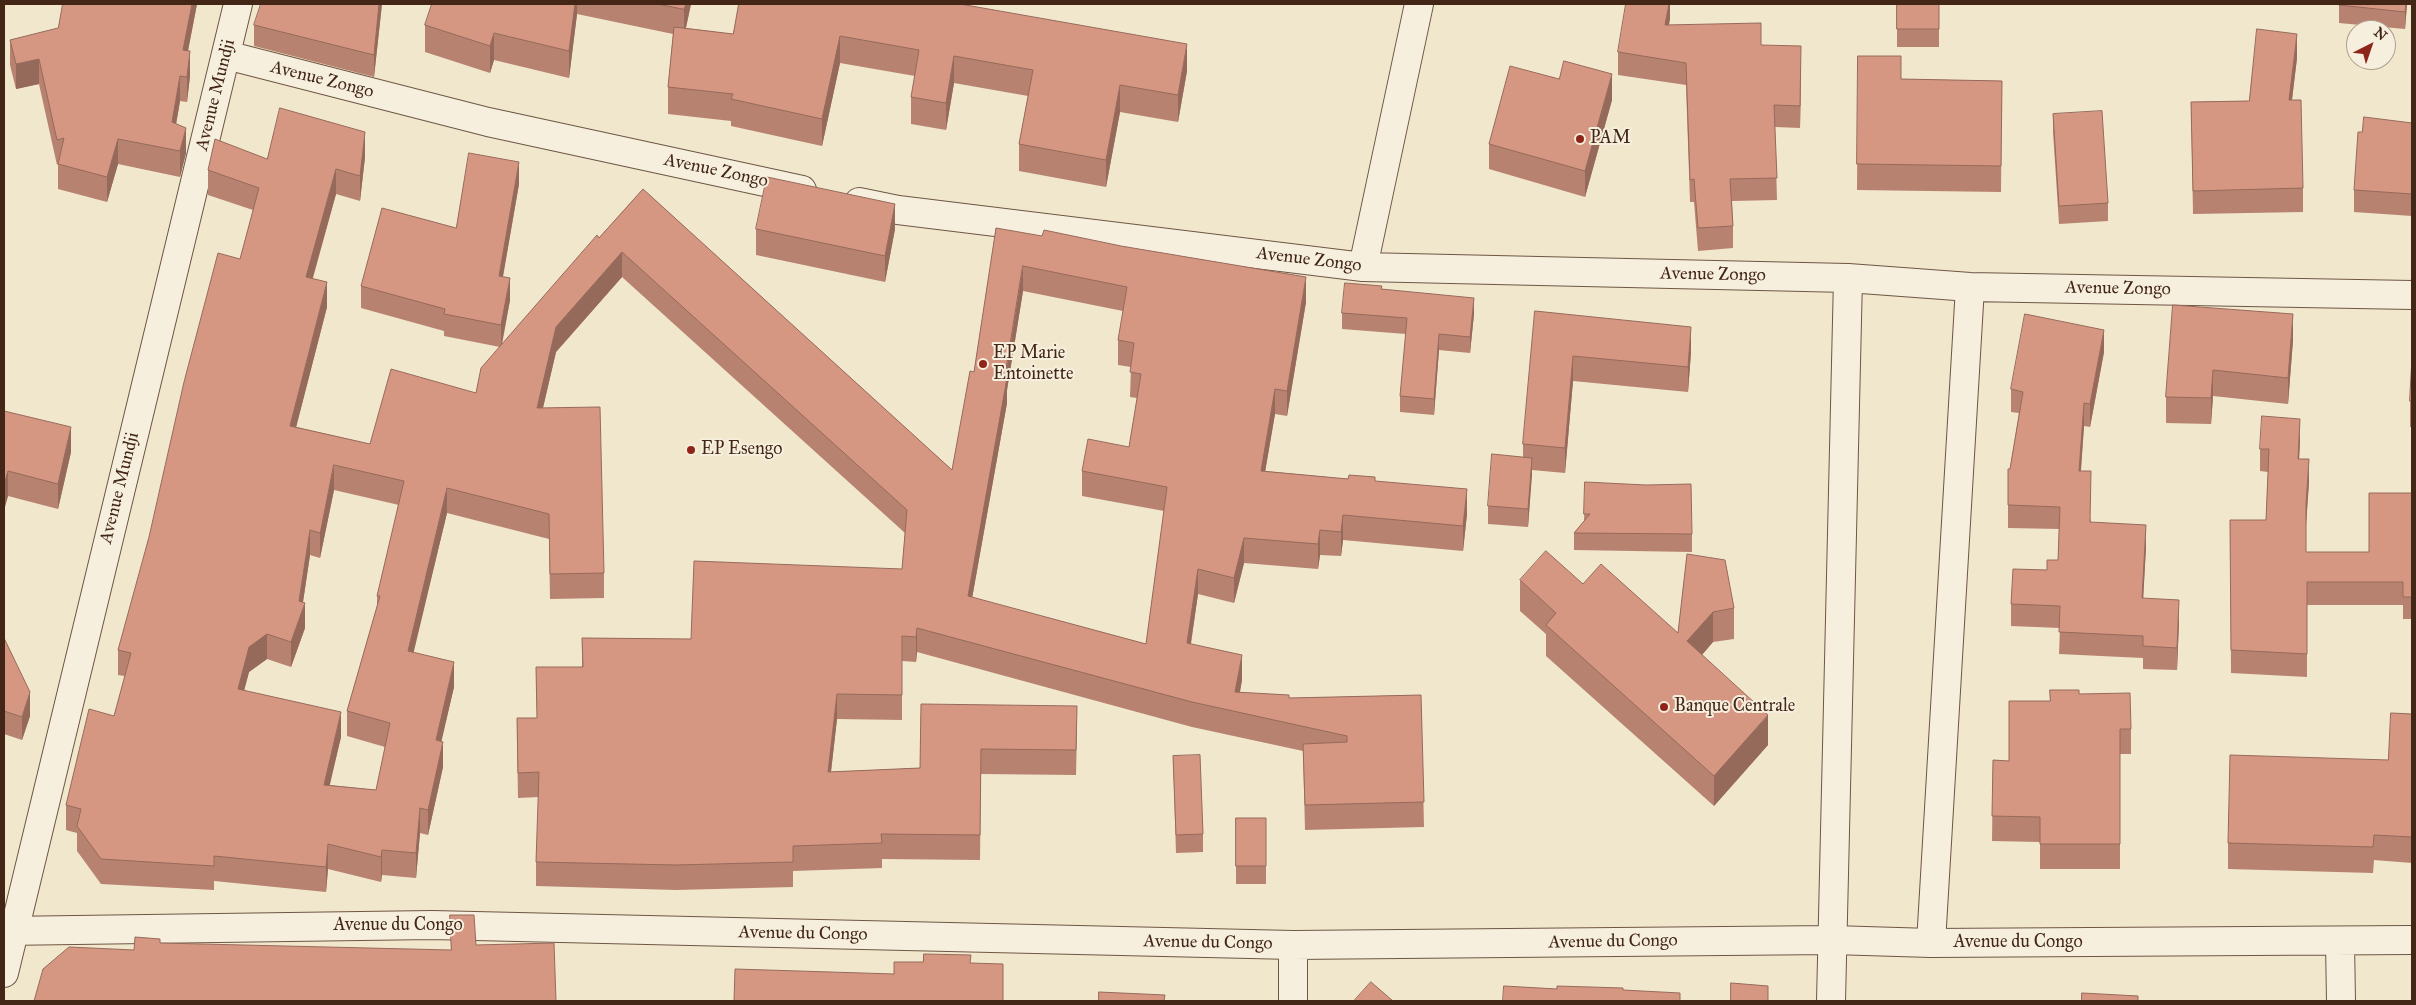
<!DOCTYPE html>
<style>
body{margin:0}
#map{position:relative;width:2416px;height:1005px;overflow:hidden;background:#f1e7cc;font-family:"IM FELL Great Primer",serif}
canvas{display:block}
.frame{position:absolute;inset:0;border:5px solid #432616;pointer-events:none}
.north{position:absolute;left:2346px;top:20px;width:50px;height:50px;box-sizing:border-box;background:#f6efde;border:1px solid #ae9f8e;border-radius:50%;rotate:41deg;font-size:14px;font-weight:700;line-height:20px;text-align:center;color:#432616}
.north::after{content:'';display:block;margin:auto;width:18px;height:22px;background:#8f2418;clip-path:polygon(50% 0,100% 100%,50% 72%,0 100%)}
</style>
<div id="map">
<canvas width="2416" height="1005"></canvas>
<div class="frame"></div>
<div class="north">N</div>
</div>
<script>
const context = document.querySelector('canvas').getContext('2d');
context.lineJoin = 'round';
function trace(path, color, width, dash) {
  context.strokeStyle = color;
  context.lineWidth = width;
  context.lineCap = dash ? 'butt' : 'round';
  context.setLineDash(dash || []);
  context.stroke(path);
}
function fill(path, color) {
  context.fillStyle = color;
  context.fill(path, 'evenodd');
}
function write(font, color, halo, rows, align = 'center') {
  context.font = font + ' "IM FELL Great Primer",serif';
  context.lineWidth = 4;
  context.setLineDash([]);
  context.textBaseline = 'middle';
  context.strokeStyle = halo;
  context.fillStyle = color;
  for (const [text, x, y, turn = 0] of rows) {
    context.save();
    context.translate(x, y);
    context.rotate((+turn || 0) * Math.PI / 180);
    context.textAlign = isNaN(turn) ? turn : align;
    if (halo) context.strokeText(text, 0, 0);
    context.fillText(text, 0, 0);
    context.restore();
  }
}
const minor = new Path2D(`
 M 226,55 L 488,122 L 802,190
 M 859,202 L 898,210 L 1363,267 L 1848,278 L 1970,287 L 2412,295
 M 1363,267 L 1419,4
 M 4,931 L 432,925 L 1293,945 L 1832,940 L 1931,943 L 2412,940
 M 2340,942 L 2341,1001
 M 1931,943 L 1970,287
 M 1293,945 L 1293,1001
 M 4,973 L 238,4
 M 1831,1001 L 1848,278`);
const wall = new Path2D(`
 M 197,4 L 188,51 L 190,76 L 187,102 L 180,101 L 176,124 L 186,153 L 180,177 L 118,164 L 107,202 L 58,189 L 58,164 L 57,165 L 39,84 L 16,89 L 10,65 L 10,40 Z
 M 382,4 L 374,77 L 254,46 L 254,25 Z
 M 432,4 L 691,4 L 686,28 L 733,34 L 739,4 L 1187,71 L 1178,122 L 1120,112 L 1106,187 L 1019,171 L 1019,144 L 1028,96 L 954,83 L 946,130 L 911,124 L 911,97 L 915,76 L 840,63 L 822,146 L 731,126 L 731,121 L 668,114 L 668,87 L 673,34 L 577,14 L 569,78 L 494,60 L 490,73 L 425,52 L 425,25 Z
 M 1670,4 L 1670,18 L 1669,25 L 1761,45 L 1801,68 L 1800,128 L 1775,127 L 1777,200 L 1732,201 L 1733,226 L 1733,248 L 1698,251 L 1694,202 L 1690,202 L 1686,85 L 1618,75 L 1618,52 Z
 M 1897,4 L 1939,4 L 1939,47 L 1897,47 Z
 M 2339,4 L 2407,4 L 2405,29 L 2339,23 Z
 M 1858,56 L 1901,79 L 2002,81 L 2001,192 L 1857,190 Z
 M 2297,58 L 2292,100 L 2303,188 L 2303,212 L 2193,214 L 2191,102 L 2249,101 Z
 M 1612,100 L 1585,197 L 1489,169 L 1489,144 Z
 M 2053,114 L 2108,203 L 2108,221 L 2059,224 L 2053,132 Z
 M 2412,123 L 2412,216 L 2354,212 L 2354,190 Z
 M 365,157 L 360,201 L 336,194 L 313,278 L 327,307 L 296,427 L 370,444 L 476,393 L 500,347 L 444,336 L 444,331 L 361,308 L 361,286 L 456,228 L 519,184 L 503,277 L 510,300 L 502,345 L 643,189 L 952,470 L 974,372 L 996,228 L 1306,302 L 1287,416 L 1275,414 L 1265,471 L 1348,479 L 1375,481 L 1467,514 L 1463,551 L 1343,540 L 1341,556 L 1320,555 L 1318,569 L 1244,563 L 1234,603 L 1198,594 L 1191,644 L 1242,680 L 1240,692 L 1289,698 L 1421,695 L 1424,827 L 1305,830 L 1303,751 L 1192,727 L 917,652 L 916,662 L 902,661 L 902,720 L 837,719 L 831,772 L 920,768 L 921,704 L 1077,731 L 1076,775 L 981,774 L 980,860 L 882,859 L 882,868 L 793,871 L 793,887 L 676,890 L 536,886 L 536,862 L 539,797 L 518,798 L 517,743 L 517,718 L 537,718 L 536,667 L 582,667 L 582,638 L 691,639 L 902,569 L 905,533 L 622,277 L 556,352 L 543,408 L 604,573 L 604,598 L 550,599 L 549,539 L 447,513 L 413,652 L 454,687 L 441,741 L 443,767 L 428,835 L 420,833 L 416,878 L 382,875 L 381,882 L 328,869 L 326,892 L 214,881 L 214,890 L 101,884 L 77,851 L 77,833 L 66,830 L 66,805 L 114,716 L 125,676 L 118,675 L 118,650 L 240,259 L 253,210 L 208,195 L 208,170 L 267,159 ZM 1023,291 L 1123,311 L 1118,340 L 1118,365 L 1131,367 L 1130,397 L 1137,398 L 1129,447 L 1082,471 L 1082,496 L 1164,511 L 1146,644 L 972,598 L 1007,403 L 1007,390 ZM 334,490 L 399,505 L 377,596 L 377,606 L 347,711 L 347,736 L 385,747 L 376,790 L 329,785 L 341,737 L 244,690 L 249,672 L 267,659 L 291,667 L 305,628 L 303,602 L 310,555 L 320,558 Z
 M 756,229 L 895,229 L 885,282 L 756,255 Z
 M 1382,289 L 1474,314 L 1470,353 L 1439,350 L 1434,415 L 1400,412 L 1400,396 L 1406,334 L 1342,329 L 1342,313 Z
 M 2173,305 L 2293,340 L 2288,404 L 2213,396 L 2211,424 L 2166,423 L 2166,397 Z
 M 1535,311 L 1691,352 L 1688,392 L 1573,381 L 1565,473 L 1532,470 L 1528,527 L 1488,524 L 1488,506 L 1523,457 L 1523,444 Z
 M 2104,352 L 2090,427 L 2084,426 L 2081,471 L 2091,522 L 2146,547 L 2143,598 L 2179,622 L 2177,670 L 2143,669 L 2143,658 L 2059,654 L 2060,628 L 2011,626 L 2011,604 L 2058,560 L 2059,529 L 2008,528 L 2008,469 L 2010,469 L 2019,413 L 2011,412 L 2011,389 Z
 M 2412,358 L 2412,427 L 2410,427 L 2410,401 Z
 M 4,411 L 71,452 L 58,509 L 8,496 L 4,510 Z
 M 2300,441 L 2299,459 L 2309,482 L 2306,523 L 2306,552 L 2369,552 L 2412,493 L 2412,619 L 2403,619 L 2403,605 L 2307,605 L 2307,677 L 2231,673 L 2230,520 L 2266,520 L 2268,472 L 2260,471 L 2260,449 Z
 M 1585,482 L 1692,534 L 1692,552 L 1574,550 L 1574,533 L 1584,521 Z
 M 1687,554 L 1734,608 L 1734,639 L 1713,642 L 1702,655 L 1768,745 L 1714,806 L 1546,656 L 1546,634 L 1520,611 L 1520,580 L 1583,584 L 1678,633 Z
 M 4,641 L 30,716 L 22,740 L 4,734 Z
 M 2079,694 L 2131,729 L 2131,754 L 2120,754 L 2120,869 L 2040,869 L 2040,842 L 1992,841 L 1993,760 L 2009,761 L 2050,701 Z
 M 2412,714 L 2412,863 L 2374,860 L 2373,873 L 2228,869 L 2228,843 L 2388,760 Z
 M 1173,756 L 1203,834 L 1203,852 L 1176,853 Z
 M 1236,818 L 1266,818 L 1266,884 L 1236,884 Z`);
const shadedWall = new Path2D(`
 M 192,4 L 197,4 L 183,76 L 183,50 Z
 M 379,4 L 382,4 L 374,77 L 374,55 Z
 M 575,4 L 577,4 L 577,14 L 569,78 L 569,51 Z
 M 686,4 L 691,4 L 684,36 L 684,9 Z
 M 1669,4 L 1670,4 L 1670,18 L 1665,47 L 1665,25 Z
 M 2406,4 L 2407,4 L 2405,29 L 2405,12 Z
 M 494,33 L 494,60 L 490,73 L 490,46 Z
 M 2297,34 L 2297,58 L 2289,124 L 2289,100 Z
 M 840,36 L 840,63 L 822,146 L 822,119 Z
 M 1187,44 L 1187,71 L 1178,122 L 1178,95 Z
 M 1801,46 L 1801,68 L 1800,128 L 1800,106 Z
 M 190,51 L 190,76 L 187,102 L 187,77 Z
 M 954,56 L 954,83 L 946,130 L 946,103 Z
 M 39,59 L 39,84 L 16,89 L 16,64 Z
 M 1612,74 L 1612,100 L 1585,197 L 1585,171 Z
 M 180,76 L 180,101 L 172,148 L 172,122 Z
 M 1120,85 L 1120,112 L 1106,187 L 1106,160 Z
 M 186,128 L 186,153 L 180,177 L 180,151 Z
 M 365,132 L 365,157 L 360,201 L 360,176 Z
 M 118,139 L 118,164 L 107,202 L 107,177 Z
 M 519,162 L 519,184 L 499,298 L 499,276 Z
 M 336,169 L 336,194 L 306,301 L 306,277 Z
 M 895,204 L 895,229 L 885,282 L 885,256 Z
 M 622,252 L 622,277 L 556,352 L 537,433 L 537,408 L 556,327 Z
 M 1023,266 L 1023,291 L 1007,390 L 1007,403 L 968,621 L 968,596 L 1005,378 Z
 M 1306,277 L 1306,302 L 1287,416 L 1287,391 Z
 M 510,278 L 510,300 L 501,347 L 501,325 Z
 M 327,282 L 327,307 L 290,451 L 290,426 Z
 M 1474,298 L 1474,314 L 1470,353 L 1470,337 Z
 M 2293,314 L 2293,340 L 2288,404 L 2288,378 Z
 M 1691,327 L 1691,352 L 1688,392 L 1688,367 Z
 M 2104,330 L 2104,352 L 2090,427 L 2090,404 Z
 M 1439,334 L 1439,350 L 1434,415 L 1434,399 Z
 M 1573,356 L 1573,381 L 1565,473 L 1565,448 Z
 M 2213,370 L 2213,396 L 2211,424 L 2211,398 Z
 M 1275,389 L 1275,414 L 1261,496 L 1261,471 Z
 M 2084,403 L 2084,426 L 2079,493 L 2079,471 Z
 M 2300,419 L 2300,441 L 2298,481 L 2298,459 Z
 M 71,427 L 71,452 L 58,509 L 58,484 Z
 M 1532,458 L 1532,475 L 1528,527 L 1528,509 Z
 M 2309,459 L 2309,482 L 2306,526 L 2306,504 Z
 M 334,465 L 334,490 L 320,558 L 320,533 Z
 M 8,471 L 8,496 L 4,510 L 4,485 Z
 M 447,488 L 447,513 L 408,676 L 408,651 Z
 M 1467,489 L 1467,514 L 1463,551 L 1463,526 Z
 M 1343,515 L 1343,540 L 1341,556 L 1341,532 Z
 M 2146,525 L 2146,547 L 2142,621 L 2142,598 Z
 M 310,530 L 310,555 L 301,615 L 305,603 L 305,628 L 291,667 L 291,642 L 299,601 Z
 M 1320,530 L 1320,555 L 1318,569 L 1318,544 Z
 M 1244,538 L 1244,563 L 1234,603 L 1234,578 Z
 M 1198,569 L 1198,594 L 1187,668 L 1187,643 Z
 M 2179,600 L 2179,622 L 2177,670 L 2177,648 Z
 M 1713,612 L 1713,642 L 1687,672 L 1687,641 Z
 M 917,628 L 917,652 L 916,662 L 916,637 Z
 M 267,634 L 267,659 L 249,672 L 238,714 L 238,689 L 249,647 Z
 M 1242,655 L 1242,680 L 1236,712 L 1235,692 Z
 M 454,662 L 454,687 L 436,765 L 436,740 Z
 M 30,692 L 30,716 L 22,740 L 22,717 Z
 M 837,694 L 837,719 L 828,797 L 828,772 Z
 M 341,712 L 341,737 L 324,810 L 324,785 Z
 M 1768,715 L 1768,745 L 1714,806 L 1714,776 Z
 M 443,742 L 443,767 L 428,835 L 428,810 Z
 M 420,808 L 420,833 L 416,878 L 416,853 Z
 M 328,844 L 328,869 L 326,892 L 326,867 Z
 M 382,850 L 382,875 L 381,882 L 381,857 Z`);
const building = new Path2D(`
 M 63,4 L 192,4 L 183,50 L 190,51 L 187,77 L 180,76 L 172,122 L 186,128 L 180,151 L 118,139 L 107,177 L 58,164 L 64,138 L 57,140 L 39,59 L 16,64 L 10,40 L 58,28 Z
 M 261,4 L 379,4 L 374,55 L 254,25 Z
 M 432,4 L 575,4 L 569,51 L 494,33 L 490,46 L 425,25 Z
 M 658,4 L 686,4 L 684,9 Z
 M 739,4 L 960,4 L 1187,44 L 1178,95 L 1120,85 L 1106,160 L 1019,144 L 1033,70 L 954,56 L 946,103 L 911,97 L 919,50 L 840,36 L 822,119 L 731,99 L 733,94 L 668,87 L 674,27 L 733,34 Z
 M 1626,4 L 1669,4 L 1665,25 L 1761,23 L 1761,45 L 1801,46 L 1800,106 L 1774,105 L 1777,178 L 1730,179 L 1733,226 L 1698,228 L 1694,179 L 1690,180 L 1686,63 L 1618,52 Z
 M 1897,4 L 1939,4 L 1939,29 L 1897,29 Z
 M 2339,4 L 2406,4 L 2405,12 L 2339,5 Z
 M 2257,29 L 2297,34 L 2289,100 L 2301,100 L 2303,188 L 2193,191 L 2191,102 L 2249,101 Z
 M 1858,56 L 1901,56 L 1901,79 L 2002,81 L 2001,166 L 1857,164 Z
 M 1564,61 L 1612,74 L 1585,171 L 1489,144 L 1510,66 L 1559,79 Z
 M 280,108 L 365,132 L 360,176 L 336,169 L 306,277 L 327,282 L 290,426 L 370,444 L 391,369 L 476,393 L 481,368 L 597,235 L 599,238 L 643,189 L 952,470 L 970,371 L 974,372 L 996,228 L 1042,236 L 1044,230 L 1121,246 L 1306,277 L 1287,391 L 1275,389 L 1261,471 L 1348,479 L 1349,475 L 1375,477 L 1375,481 L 1467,489 L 1463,526 L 1343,515 L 1341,532 L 1320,530 L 1318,544 L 1244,538 L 1234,578 L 1198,569 L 1187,643 L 1242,655 L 1235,692 L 1289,695 L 1289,698 L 1421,695 L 1424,802 L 1305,805 L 1303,744 L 1347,742 L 1347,736 L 1192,702 L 917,628 L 916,637 L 902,636 L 902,695 L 837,694 L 828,772 L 920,768 L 921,704 L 1077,706 L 1076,750 L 981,749 L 980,835 L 881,834 L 882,843 L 793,846 L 793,862 L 676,865 L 536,862 L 539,772 L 518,773 L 517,718 L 537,718 L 536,667 L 583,667 L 582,638 L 691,639 L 694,561 L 902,569 L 907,510 L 622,252 L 556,327 L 537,408 L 600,407 L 604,573 L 550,574 L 549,514 L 447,488 L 408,651 L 454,662 L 436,740 L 443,742 L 428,810 L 420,808 L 416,853 L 382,850 L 381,857 L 328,844 L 326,867 L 214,856 L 214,866 L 101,859 L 77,826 L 81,809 L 66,805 L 89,709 L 114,716 L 131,653 L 118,650 L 149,537 L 184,382 L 218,253 L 240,259 L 259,188 L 208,170 L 215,139 L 267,159 ZM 1023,266 L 1127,287 L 1118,340 L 1134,343 L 1130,372 L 1141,374 L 1129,447 L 1088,439 L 1082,471 L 1167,487 L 1146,644 L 968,596 L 1007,378 L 1005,378 ZM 334,465 L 404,481 L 377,596 L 380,596 L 347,711 L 390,723 L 376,790 L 324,785 L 341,712 L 238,689 L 249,647 L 267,634 L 291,642 L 305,603 L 299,601 L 310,530 L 320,533 Z
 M 2102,111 L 2108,203 L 2059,206 L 2053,114 Z
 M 2364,117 L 2412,123 L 2412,194 L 2354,190 L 2358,132 L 2362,132 Z
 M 469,153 L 519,162 L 499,276 L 510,278 L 501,325 L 444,314 L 445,309 L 361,286 L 382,208 L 456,228 Z
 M 767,177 L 895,204 L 885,256 L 756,229 Z
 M 1345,283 L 1382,286 L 1381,289 L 1474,298 L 1470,337 L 1439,334 L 1434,399 L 1400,396 L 1407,318 L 1342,313 Z
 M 2173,305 L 2293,314 L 2288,378 L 2213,370 L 2211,398 L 2166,397 Z
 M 1535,311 L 1691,327 L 1688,367 L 1573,356 L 1565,448 L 1523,444 Z
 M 2025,314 L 2104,330 L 2090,404 L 2084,403 L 2079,471 L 2091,471 L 2090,522 L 2146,525 L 2142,598 L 2179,600 L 2177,648 L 2143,646 L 2143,636 L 2059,632 L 2060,606 L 2011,604 L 2013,569 L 2047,570 L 2047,560 L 2058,560 L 2060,507 L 2008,505 L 2008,469 L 2010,469 L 2023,392 L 2011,389 Z
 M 2412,358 L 2412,401 L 2410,401 Z
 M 4,411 L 71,427 L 58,484 L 8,471 L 4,485 Z
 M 2262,416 L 2300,419 L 2298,459 L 2309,459 L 2306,504 L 2306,552 L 2369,552 L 2369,493 L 2412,493 L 2412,597 L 2403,597 L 2403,582 L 2307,582 L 2307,654 L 2231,650 L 2230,520 L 2266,520 L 2269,449 L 2260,449 Z
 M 1492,454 L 1532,458 L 1528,509 L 1488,506 Z
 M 1585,482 L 1646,485 L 1691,484 L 1692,534 L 1574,533 L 1590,514 L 1584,514 Z
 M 1546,551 L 1583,584 L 1601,564 L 1678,633 L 1687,554 L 1725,560 L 1734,608 L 1713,612 L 1687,641 L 1768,715 L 1714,776 L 1546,625 L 1556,613 L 1520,580 Z
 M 4,638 L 30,692 L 22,717 L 4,711 Z
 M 2050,690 L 2079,690 L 2079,694 L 2130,693 L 2131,729 L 2120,729 L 2120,844 L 2040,844 L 2040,817 L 1992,816 L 1993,760 L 2009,761 L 2009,701 L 2050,701 Z
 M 2391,713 L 2412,714 L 2412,837 L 2374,835 L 2373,847 L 2228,843 L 2230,755 L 2388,760 Z
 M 1200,755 L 1203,834 L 1176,835 L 1173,756 Z
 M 1236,818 L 1266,818 L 1266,866 L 1236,866 Z
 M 450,915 L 474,915 L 476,945 L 554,943 L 556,1001 L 34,1001 L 43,969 L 69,947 L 134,950 L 135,937 L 160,939 L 160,943 L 451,950 Z
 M 924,954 L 971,955 L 970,963 L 1003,964 L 1003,1001 L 734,1001 L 735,969 L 894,974 L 894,962 L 923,962 Z
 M 1371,982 L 1393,1001 L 1354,1001 Z
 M 1731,983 L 1768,986 L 1768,1001 L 1731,1001 Z
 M 1504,986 L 1557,989 L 1557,986 L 1623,988 L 1623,990 L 1680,993 L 1680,1001 L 1503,1001 Z
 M 1099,992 L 1165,995 L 1164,1001 L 1099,1001 Z
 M 2082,993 L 2138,996 L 2138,1001 L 2082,1001 Z`);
const markers = [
 [1580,139,5,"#8f2418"],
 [983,364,5,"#8f2418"],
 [691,450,5,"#8f2418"],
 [1664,707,5,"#8f2418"]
];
const streetNames = [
 ["Avenue Zongo",322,80,14],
 ["Avenue Mundji",216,95,-76],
 ["Avenue Zongo",716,171,12],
 ["Avenue Zongo",1309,260,7],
 ["Avenue Zongo",1713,275,1],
 ["Avenue Zongo",2118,289,1],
 ["Avenue Mundji",120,488,-76],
 ["Avenue du Congo",398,926],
 ["Avenue du Congo",803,934,1],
 ["Avenue du Congo",1613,942,-1],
 ["Avenue du Congo",1208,943,1],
 ["Avenue du Congo",2018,943]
];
const poiNames = [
 ["PAM",1590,139],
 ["EP Marie",993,354],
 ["Entoinette",993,375],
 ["EP Esengo",701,450],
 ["Banque Centrale",1674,707]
];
trace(minor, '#6e5644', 30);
trace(minor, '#f6efde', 28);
fill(wall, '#b88270');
fill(shadedWall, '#966a5b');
fill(building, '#d69782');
trace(building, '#966a5b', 1);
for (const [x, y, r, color] of markers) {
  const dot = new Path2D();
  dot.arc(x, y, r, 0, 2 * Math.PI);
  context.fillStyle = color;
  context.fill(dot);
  trace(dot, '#f6efde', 2);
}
write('18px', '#432616', '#f6efde', streetNames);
write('18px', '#432616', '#f6efde', poiNames, 'left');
</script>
